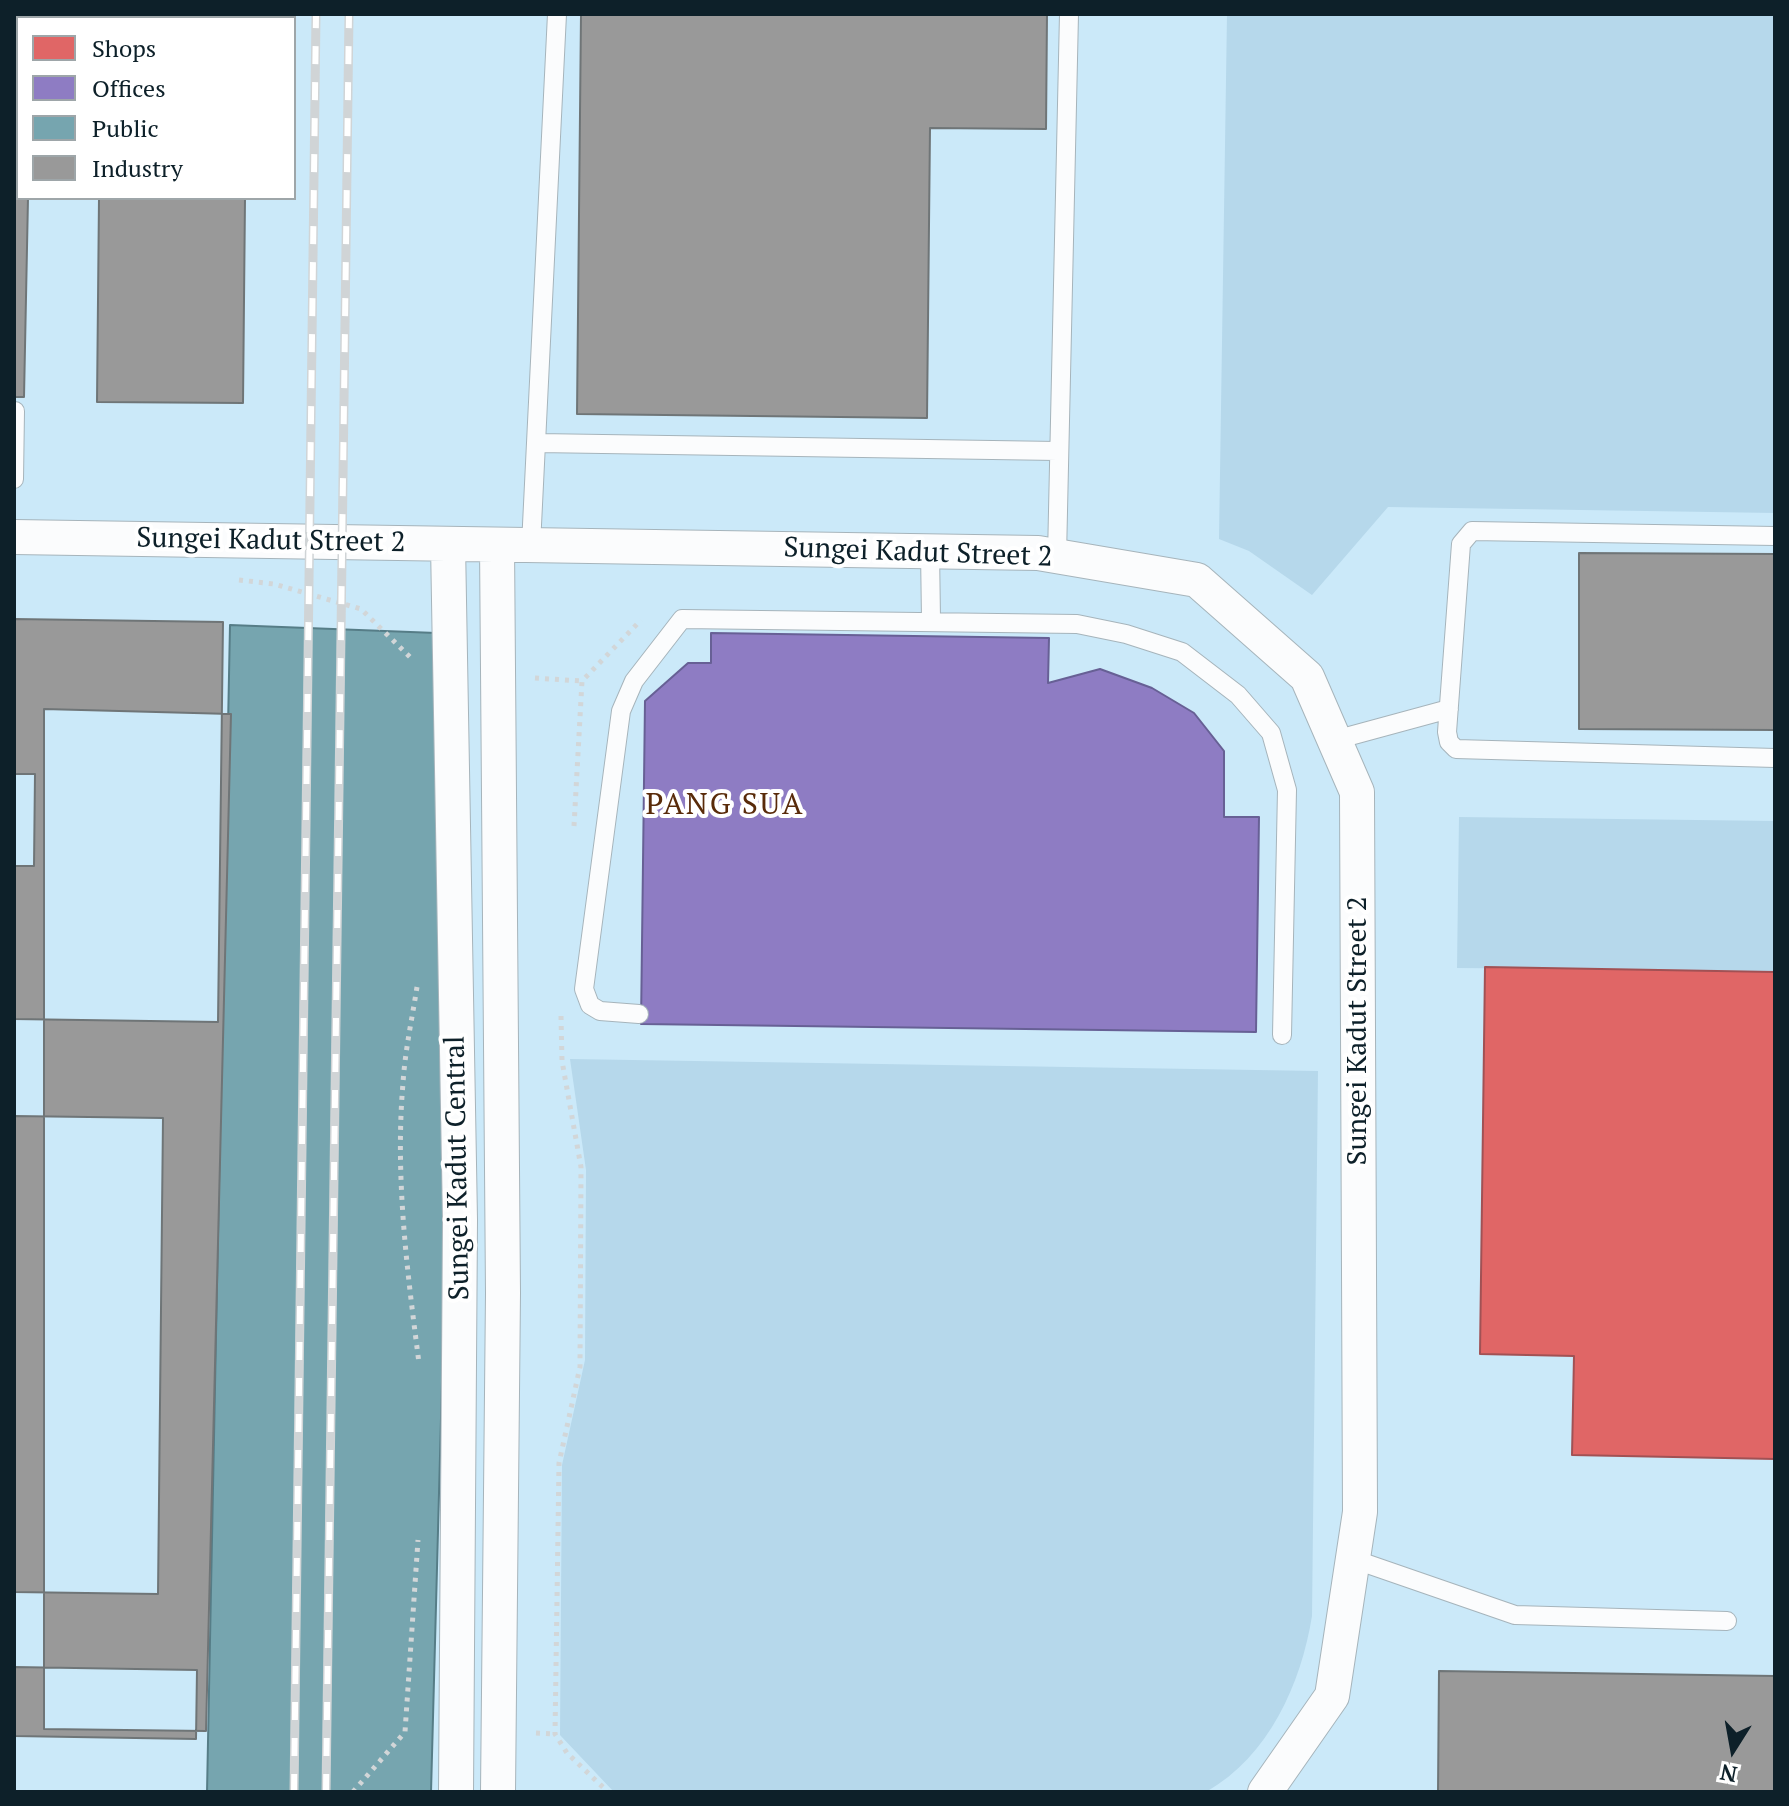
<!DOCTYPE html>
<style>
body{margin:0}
#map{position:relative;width:1789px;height:1806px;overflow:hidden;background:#e2ecf2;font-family:"PT Serif",serif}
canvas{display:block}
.frame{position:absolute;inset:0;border:16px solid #0d2029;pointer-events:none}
.legend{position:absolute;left:16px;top:16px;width:280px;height:184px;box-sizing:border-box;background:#fff;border:2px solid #9ea6a9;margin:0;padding:10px 14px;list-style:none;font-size:24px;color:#0d2029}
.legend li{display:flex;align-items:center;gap:16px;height:40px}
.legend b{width:40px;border:2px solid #9ea6a9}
.north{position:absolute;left:1693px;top:1710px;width:80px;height:80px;-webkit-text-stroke:6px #fff;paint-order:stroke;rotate:191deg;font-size:22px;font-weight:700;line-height:32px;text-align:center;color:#0d2029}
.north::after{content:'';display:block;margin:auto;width:28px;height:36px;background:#0d2029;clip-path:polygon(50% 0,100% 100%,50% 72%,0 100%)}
</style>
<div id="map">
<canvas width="1789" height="1806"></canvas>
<div class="frame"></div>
<ul class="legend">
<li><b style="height:22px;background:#e06666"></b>Shops</li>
<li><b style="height:22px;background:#8e7cc3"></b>Offices</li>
<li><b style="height:22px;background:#76a5af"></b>Public</li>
<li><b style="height:22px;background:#999"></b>Industry</li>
</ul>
<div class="north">N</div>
</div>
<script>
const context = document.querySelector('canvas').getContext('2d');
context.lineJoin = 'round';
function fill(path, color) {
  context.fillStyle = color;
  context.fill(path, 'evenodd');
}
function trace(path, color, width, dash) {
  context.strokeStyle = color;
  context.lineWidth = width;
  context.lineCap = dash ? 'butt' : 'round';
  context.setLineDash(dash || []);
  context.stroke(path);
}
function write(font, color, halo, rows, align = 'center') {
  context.font = font + ' "PT Serif",serif';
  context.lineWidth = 8;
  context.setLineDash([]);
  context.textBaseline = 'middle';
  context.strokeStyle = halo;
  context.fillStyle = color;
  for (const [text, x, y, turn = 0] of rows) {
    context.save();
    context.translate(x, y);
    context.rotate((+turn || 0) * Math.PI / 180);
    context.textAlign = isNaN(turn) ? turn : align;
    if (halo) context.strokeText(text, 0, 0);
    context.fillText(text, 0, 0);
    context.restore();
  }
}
const built = new Path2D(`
 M 14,14 L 1775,14 L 1775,1792 L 14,1792 ZM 18,18 L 294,18 L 294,198 L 18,198 Z`);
const green = new Path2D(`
 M 1227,14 L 1775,14 L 1775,513 L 1388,507 L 1312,595 L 1249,551 L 1219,539 Z
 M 1459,817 L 1775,821 L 1775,971 L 1457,968 Z
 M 570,1059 L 1318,1071 L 1312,1616 C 1301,1684 1269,1756 1206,1792 L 614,1792 L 560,1735 L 562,1465 L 585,1360 L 586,1170 Z`);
const shops = new Path2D(`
 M 1485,967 L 1775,972 L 1775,1459 L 1572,1455 L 1574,1356 L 1480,1354 Z`);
const offices = new Path2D(`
 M 711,633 L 1049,638 L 1048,683 L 1100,669 L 1152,688 L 1194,713 L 1224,751 L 1224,817 L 1259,817 L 1256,1032 L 641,1024 L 645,701 L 688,663 L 711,663 Z`);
const public = new Path2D(`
 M 230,625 L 462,634 L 431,1792 L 207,1792 Z`);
const industry = new Path2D(`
 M 14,14 L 32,14 L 32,18 L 18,18 L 18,198 L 28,198 L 24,397 L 14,397 Z
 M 581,14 L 1047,14 L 1046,129 L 930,128 L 927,418 L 577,414 Z
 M 99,198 L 245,198 L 243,403 L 97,402 Z
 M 1579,553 L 1775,554 L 1775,730 L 1579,729 Z
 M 14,619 L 223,622 L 218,1022 L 14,1019 L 14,866 L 34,866 L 35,774 L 14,774 Z
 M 44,709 L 231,714 L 206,1731 L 44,1729 Z
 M 14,1116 L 163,1118 L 158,1594 L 14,1592 Z
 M 14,1667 L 197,1670 L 196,1739 L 14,1736 Z
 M 1439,1671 L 1775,1676 L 1775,1792 L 1438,1792 Z`);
const path = new Path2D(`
 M 239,580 L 274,584 L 361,609 L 413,660
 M 535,678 L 582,681
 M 574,826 L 582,681 L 641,620
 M 417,987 C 412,1019 405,1051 403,1083 C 395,1177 407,1270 419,1363
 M 561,1016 L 562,1061 L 581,1167 L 580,1367 L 559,1463 L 555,1734 L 567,1753 L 608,1792
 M 536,1733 L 555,1734
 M 353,1792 L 405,1732 L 418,1540`);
const lane = new Path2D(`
 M 538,443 L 1057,451
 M 14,479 L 15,411
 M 1775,536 L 1472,531 L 1461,544 L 1447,732 L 1449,742 L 1456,749 L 1775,758
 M 531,545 L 557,14
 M 930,551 L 931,619
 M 1057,556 L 1069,14
 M 1335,740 L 1449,709
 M 639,1014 L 600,1011 L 590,1005 L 584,989 L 621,711 L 634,681 L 682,619 L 1077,624 L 1126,634 L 1182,652 L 1238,695 L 1271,733 L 1287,790 L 1282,1035
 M 1353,1559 L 1515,1615 L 1727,1621`);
const street = new Path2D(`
 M 14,537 L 1038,553 L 1197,580 L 1307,677 L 1357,792 L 1360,1512 L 1332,1696 L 1265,1792
 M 448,544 L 460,1220 L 456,1792
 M 497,545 L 503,1293 L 498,1792`);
const rail = new Path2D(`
 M 294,1792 L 316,14
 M 326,1792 L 349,14`);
const streetNames = [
 ["Sungei Kadut Street 2",271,541,1],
 ["Sungei Kadut Street 2",918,553,2],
 ["Sungei Kadut Street 2",1358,1031,-90],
 ["Sungei Kadut Central",458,1168,-91]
];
const neighbourhoodNames = [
 ["PANG SUA",725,805]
];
fill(built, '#cbe9f9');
fill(green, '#b6d8eb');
fill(shops, '#e06666');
trace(shops, '#a15154', 2);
fill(offices, '#8e7cc3');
trace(offices, '#676095', 2);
fill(public, '#76a5af');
trace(public, '#567d87', 2);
fill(industry, '#999');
trace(industry, '#6f7577', 2);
trace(lane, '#a6b4bb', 20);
trace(street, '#a6b4bb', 36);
trace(path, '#d2d6d8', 5, [4, 6]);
trace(lane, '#fbfcfd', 18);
trace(street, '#fbfcfd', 34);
trace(rail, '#d0d4d6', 9);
trace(rail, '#fff', 6, [18]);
write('28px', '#0d2029', '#fff', streetNames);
context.letterSpacing = '2px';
write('30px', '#592b0a', '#fff', neighbourhoodNames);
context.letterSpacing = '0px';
</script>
